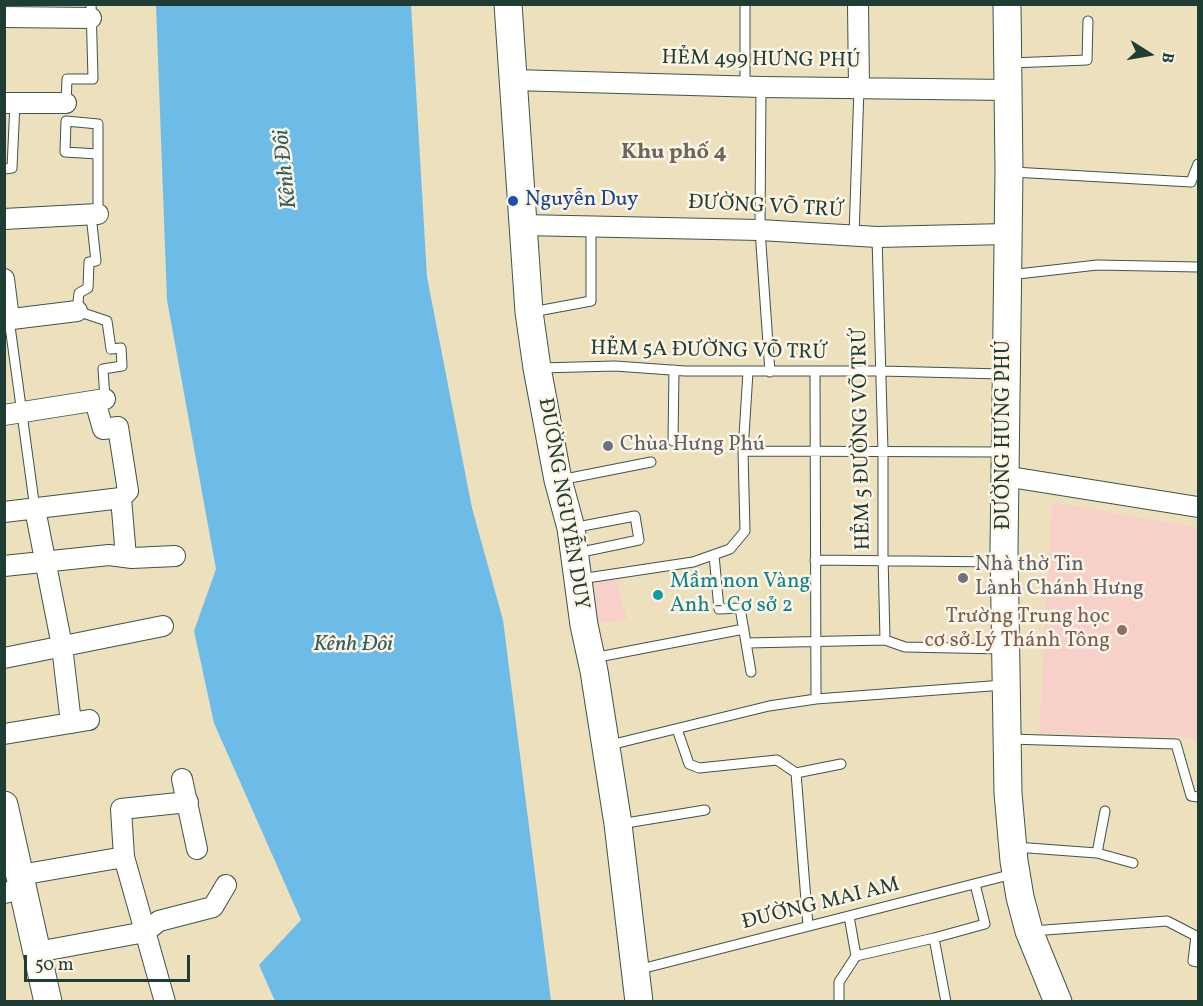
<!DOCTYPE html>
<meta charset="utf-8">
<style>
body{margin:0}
#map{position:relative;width:1203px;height:1006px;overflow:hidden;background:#ece0bd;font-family:Vollkorn,serif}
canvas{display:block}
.frame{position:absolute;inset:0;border:6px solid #1f3d34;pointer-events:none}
.north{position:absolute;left:1119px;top:24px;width:60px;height:60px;-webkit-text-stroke:4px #fcf5e5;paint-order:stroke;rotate:101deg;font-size:16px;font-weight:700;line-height:24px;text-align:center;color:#1f3d34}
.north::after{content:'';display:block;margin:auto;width:21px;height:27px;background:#1f3d34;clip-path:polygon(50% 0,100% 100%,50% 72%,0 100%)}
.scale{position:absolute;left:24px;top:955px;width:166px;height:27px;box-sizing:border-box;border:3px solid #1f3d34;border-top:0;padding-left:8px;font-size:18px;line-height:21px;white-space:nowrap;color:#1f3d34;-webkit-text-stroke:4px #fcf5e5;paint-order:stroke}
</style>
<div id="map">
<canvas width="1203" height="1006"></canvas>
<div class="frame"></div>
<div class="north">B</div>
<div class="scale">50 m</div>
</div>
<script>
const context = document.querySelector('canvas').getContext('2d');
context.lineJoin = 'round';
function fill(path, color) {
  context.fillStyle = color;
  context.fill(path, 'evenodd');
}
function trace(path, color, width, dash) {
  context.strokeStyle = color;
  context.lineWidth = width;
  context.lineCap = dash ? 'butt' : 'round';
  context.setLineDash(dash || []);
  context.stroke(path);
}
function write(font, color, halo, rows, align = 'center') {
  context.font = font + ' Vollkorn,serif';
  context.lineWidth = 5;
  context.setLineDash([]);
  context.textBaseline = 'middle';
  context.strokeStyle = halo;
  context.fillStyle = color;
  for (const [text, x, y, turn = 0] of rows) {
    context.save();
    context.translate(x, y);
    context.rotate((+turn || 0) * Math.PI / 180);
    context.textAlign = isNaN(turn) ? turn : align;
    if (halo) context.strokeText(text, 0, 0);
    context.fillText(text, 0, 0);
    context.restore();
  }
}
const built = new Path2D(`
 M 1052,502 L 1198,528 L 1198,739 L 1184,737 L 1039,733 Z
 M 615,575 L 627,620 L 584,625 L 579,579 Z`);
const water = new Path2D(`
 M 156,5 L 411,5 L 427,277 L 472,508 L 503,620 L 551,1001 L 275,1001 L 259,965 L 301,920 L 214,723 L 194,631 L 216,569 L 167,300 Z`);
const lane = new Path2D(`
 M 1011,63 L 1087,60 L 1088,21
 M 745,85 L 745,4
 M 761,87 L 760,230 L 770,372
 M 66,104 L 67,79 L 93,79 L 91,4
 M 4,169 L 12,168 L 15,103
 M 1013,172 L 1191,182 L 1198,164
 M 98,214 L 98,124 L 66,121 L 65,152 L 98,154
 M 91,215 L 96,261 L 89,262 L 88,288 L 79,293 L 77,311 L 107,321 L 111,349 L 121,348 L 122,366 L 103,369 L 105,399
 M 854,236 L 859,88
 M 877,237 L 883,451 L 883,555 L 885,640
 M 1009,275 L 1097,265 L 1198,267
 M 532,312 L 591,301 L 591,227
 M 9,319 L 35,509
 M 540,368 L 615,366 L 685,371 L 881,371 L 1003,374
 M 815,372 L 816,699
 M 673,441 L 674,370
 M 743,451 L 1002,452
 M 560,480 L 651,462
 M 572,528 L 635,516 L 639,540 L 577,553
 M 714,555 L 719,609 L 740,608 L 751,672
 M 815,560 L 1002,562
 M 580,579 L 693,562 L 730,549 L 745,531 L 743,451 L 748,372
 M 747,643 L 885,640 L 905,647 L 1004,649
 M 593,658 L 744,629
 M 677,729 L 689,764 L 699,768 L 777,760 L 796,773 L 841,764
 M 1009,739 L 1176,744 L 1191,796 L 1198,797
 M 610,745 L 769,706 L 816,699 L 1004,685
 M 796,773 L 808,926
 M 620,824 L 705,810
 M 1015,847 L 1097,853 L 1133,863
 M 1097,853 L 1105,811
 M 849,916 L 856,956
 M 1032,931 L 1167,921 L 1196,936 L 1193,961 L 1198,962
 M 934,938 L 946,1002
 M 856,956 L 934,938 L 985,924 L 975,884
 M 637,970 L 1013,874
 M 839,1002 L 839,982 L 856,956`);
const street = new Path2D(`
 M 858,4 L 859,88
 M 4,17 L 91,18
 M 513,80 L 761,87 L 1009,90
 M 4,103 L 66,103
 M 4,219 L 98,214
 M 522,225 L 760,230 L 877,237 L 1007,234
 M 4,279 L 9,319
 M 4,320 L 77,311
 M 95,401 L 103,429 L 118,427 L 128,491 L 121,498 L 126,557
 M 4,415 L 105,399
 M 1004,476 L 1198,507
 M 35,509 L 62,646 L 71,723
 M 4,512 L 121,498
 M 4,566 L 109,555 L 132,558 L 175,556
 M 4,658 L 163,626
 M 4,734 L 89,720
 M 182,779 L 197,849
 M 20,875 L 124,857
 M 4,893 L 23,889
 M 37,952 L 145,932 L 159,921 L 213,907 L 226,885
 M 165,1002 L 124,857 L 121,809 L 188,802`);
const secondary = new Path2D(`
 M 508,4 L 529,312 L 537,368 L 558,480 L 571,528 L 584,625 L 594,671 L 618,824 L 639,1002
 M 1007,4 L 1009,171 L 1004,549 L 1008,793 L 1014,861 L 1020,897 L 1029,931 L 1058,1002
 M 4,805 L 48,1002`);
const markers = [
 [513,201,6,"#1a4fb4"],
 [608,446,6,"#6b7280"],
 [963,578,6,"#6b7280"],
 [658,595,6,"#0f9aa8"],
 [1122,630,6,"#8d6e63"]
];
const streetNames = [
 ["HẺM 499 HƯNG PHÚ",761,61,1],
 ["ĐƯỜNG VÕ TRỨ",766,208,3],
 ["HẺM 5A ĐƯỜNG VÕ TRỨ",709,352,1],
 ["ĐƯỜNG HƯNG PHÚ",1005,435,-90],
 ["HẺM 5 ĐƯỜNG VÕ TRỨ",863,439,-91],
 ["ĐƯỜNG NGUYỄN DUY",562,504,80],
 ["ĐƯỜNG MAI AM",821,905,-14]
];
const transitNames = [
 ["Nguyễn Duy",525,201]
];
const worshipNames = [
 ["Chùa Hưng Phú",620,446],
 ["Nhà thờ Tin",975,566],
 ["Lành Chánh Hưng",975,590]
];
const cultureNames = [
 ["Mầm non Vàng",670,583],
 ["Anh - Cơ sở 2",670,607]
];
const educationNames = [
 ["Trường Trung học",1110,618],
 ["cơ sở Lý Thánh Tông",1110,642]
];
const neighbourhoodNames = [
 ["Khu phố 4",674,154]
];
const waterNames = [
 ["Kênh Đôi",287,169,-96],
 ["Kênh Đôi",353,646]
];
fill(built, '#f7d1c9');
fill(water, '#6dbce7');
trace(lane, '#3e5549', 11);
trace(street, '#3e5549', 22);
trace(secondary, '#3e5549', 29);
trace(lane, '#fff', 9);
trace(street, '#fff', 20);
trace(secondary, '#fff', 27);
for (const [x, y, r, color] of markers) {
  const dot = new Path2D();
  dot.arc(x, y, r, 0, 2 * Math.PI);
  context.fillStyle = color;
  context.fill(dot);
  trace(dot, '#fcf5e5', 2);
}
write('21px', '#1f3d34', '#fcf5e5', streetNames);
write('21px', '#164399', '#fcf5e5', transitNames, 'left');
write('21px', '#5b616d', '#fcf5e5', worshipNames, 'left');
write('21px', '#0d838f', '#fcf5e5', cultureNames, 'left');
write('21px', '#785e54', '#fcf5e5', educationNames, 'right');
write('bold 22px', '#6b655c', '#fcf5e5', neighbourhoodNames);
write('italic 22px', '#325d61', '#fcf5e5', waterNames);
</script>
